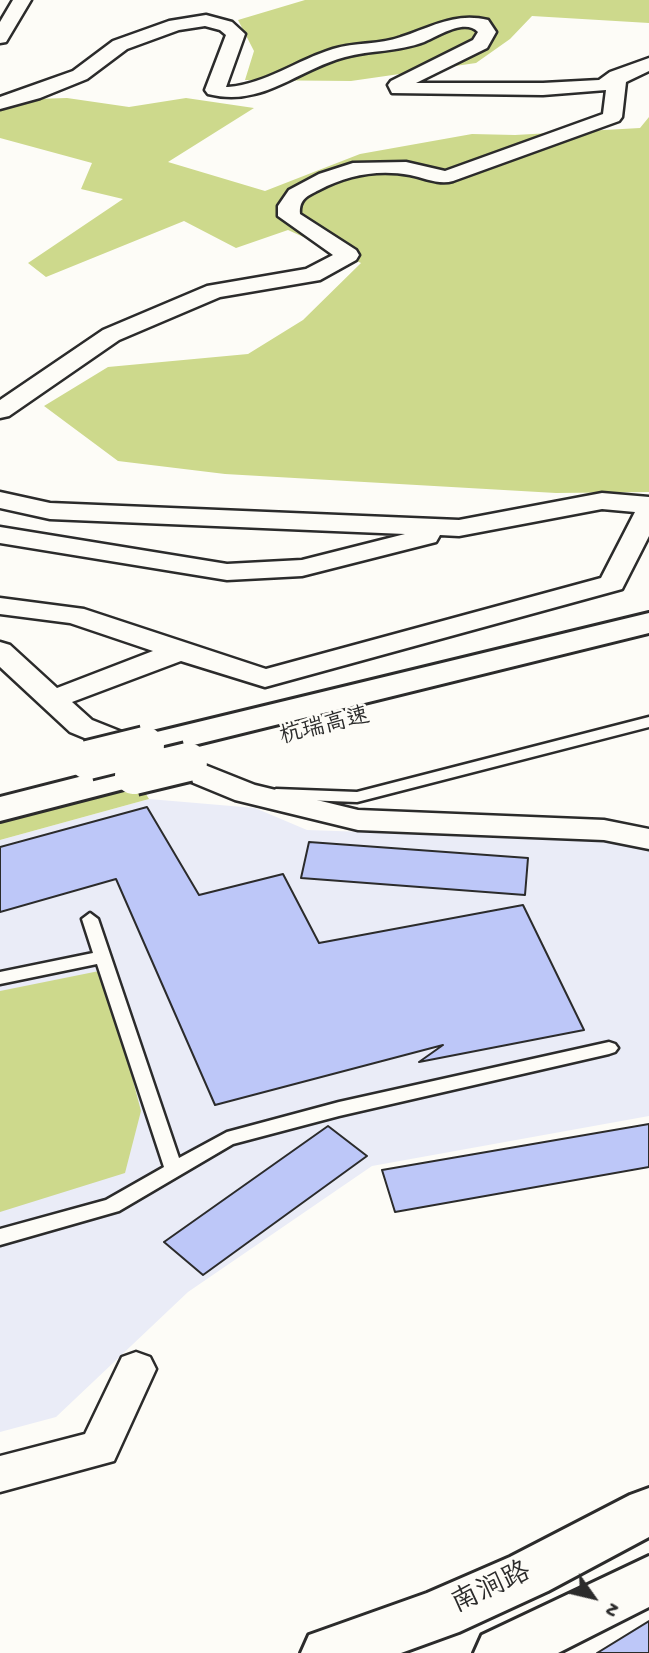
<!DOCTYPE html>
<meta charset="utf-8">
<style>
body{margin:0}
#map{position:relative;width:649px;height:1653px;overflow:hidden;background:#fdfcf7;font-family:"Gochi Hand",sans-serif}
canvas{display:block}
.north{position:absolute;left:558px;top:1562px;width:70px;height:70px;-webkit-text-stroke:5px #fdfcf7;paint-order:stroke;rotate:124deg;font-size:19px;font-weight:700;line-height:28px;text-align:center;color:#2b2b2b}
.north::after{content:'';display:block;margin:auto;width:24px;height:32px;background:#2b2b2b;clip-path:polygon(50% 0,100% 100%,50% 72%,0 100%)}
</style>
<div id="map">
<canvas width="649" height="1653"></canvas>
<div class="north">N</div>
</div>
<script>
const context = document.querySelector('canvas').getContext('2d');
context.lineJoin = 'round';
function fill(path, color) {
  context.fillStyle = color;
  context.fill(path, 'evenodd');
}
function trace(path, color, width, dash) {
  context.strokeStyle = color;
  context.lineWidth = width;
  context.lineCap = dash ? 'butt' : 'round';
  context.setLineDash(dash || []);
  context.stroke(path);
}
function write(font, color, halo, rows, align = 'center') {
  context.font = font + ' "Gochi Hand","LXGW WenKai TC",sans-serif';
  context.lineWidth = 5;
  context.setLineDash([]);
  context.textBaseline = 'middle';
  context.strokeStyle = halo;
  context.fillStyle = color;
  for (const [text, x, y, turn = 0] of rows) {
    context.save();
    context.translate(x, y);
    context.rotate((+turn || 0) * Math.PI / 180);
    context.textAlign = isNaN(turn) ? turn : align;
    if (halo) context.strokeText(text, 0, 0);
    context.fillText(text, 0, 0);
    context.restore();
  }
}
const built = new Path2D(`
 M 149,799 L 255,808 L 307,830 L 569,839 L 649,845 L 649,1116 L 372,1166 L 188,1292 L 56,1417 L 0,1432 L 0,840 Z`);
const green = new Path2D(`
 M 305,0 L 649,0 L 649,23 L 532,16 L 510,39 L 476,63 L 351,81 L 245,80 L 254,51 L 238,20 Z
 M 67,98 L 129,107 L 186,98 L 254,108 L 168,162 L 265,191 L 360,154 L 472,134 L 515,135 L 640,128 L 649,117 L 649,492 L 556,493 L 225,474 L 118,461 L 44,406 L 108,367 L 248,354 L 303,320 L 361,263 L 288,230 L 236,248 L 184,221 L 46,277 L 28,263 L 123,199 L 81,189 L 92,163 L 0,138 L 0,100 Z
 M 141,786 L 149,799 L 0,840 L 0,820 Z
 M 104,970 L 141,1111 L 125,1173 L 0,1212 L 0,991 Z`);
const building = new Path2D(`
 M 147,807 L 199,895 L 283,874 L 319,943 L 523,905 L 584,1030 L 419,1062 L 443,1045 L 215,1105 L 116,879 L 0,912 L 0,847 Z
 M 309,842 L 528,858 L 525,895 L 301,878 Z
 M 649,1124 L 649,1167 L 395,1212 L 382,1170 Z
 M 328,1126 L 367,1156 L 203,1275 L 164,1242 Z
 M 649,1621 L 649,1653 L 597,1653 Z`);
const lane = new Path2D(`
 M 649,717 L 649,727 L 357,802 L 276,799 L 268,794 L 276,789 L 357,792 Z
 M 90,913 L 98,919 L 179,1158 L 227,1132 L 339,1102 L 609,1042 L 615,1044 L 618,1048 L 615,1052 L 609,1054 L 339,1116 L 233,1144 L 119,1211 L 0,1245 L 0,1229 L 106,1200 L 164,1167 L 97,964 L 0,984 L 0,972 L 93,953 L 82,919 Z`);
const street = new Path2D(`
 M 13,0 L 31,0 L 6,42 L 0,43 L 0,22 Z
 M 206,15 L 232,22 L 245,34 L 226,87 L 228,87 C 266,84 297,60 333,49 C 355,42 379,45 401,37 C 432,27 455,12 488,20 L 496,32 L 487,48 L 416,83 L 543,83 L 599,80 L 610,72 L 649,58 L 649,71 L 626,82 L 622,117 L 619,121 L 453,181 C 439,185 424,178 410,175 C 378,169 347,175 319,190 C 307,196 299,199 300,214 L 356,250 L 359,255 L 356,260 L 320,280 L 220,297 L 119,340 L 9,416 L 0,418 L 0,400 L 103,330 L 207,286 L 306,269 L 333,255 L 278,216 L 278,206 L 289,190 L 319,174 L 353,163 L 406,162 L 445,171 L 603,114 L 606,90 L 543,95 L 392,93 L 388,85 L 391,81 L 473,40 L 478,32 C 465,18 438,36 424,42 C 398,52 371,50 345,57 C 296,70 262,108 208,94 L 205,90 L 226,35 L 220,30 L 205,26 L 179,30 L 127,49 L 87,79 L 40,98 L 0,109 L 0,97 L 73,71 L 113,41 L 169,21 Z
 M 0,492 L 50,503 L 459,520 L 602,493 L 649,497 L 649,536 L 622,589 L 265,687 L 181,661 L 72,702 L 92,720 L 255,785 L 358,810 L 604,820 L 649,829 L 649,849 L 604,840 L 358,830 L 235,800 L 70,732 L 0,667 L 0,642 L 10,645 L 57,688 L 153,651 L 70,623 L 0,614 L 0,598 L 84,609 L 266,669 L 601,578 L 635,512 L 602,509 L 459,536 L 440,535 L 436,542 L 302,576 L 227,580 L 0,543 L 0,527 L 227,564 L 302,560 L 405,534 L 50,519 L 0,508 Z
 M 136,1352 L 150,1357 L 156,1369 L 114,1461 L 0,1492 L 0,1456 L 85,1434 L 122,1357 Z`);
const highway = new Path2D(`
 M 649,613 L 649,633 L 145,757 L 132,754 L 127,746 L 132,738 Z
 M 134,763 L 147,767 L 153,775 L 147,783 L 0,821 L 0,797 Z
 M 649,1488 L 649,1537 L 548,1591 L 459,1632 L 401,1653 L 301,1653 L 309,1635 L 427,1593 L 510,1557 L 630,1495 Z
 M 649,1556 L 649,1607 L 558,1653 L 474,1653 L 482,1635 Z`);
const highwayBridge = new Path2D(`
 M 88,760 L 145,746
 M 134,775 L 188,762`);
const streetNames = [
 ["杭瑞高速",325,728,-14]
];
const nearStreetnames = [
 ["南涧路",492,1590,-25]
];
fill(built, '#eaecf7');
fill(green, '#cdd98c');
fill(building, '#bdc7f8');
trace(building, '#2b2b2b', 2);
trace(lane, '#2b2b2b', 5);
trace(street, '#2b2b2b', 5);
trace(highway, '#2b2b2b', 6);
fill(lane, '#fdfcf7');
fill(street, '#fdfcf7');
fill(highway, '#fdfcf7');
trace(highwayBridge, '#2b2b2b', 44, []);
trace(highwayBridge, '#fdfcf7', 38);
write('23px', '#2b2b2b', '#fdfcf7', streetNames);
write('28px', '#2b2b2b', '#fdfcf7', nearStreetnames);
</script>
